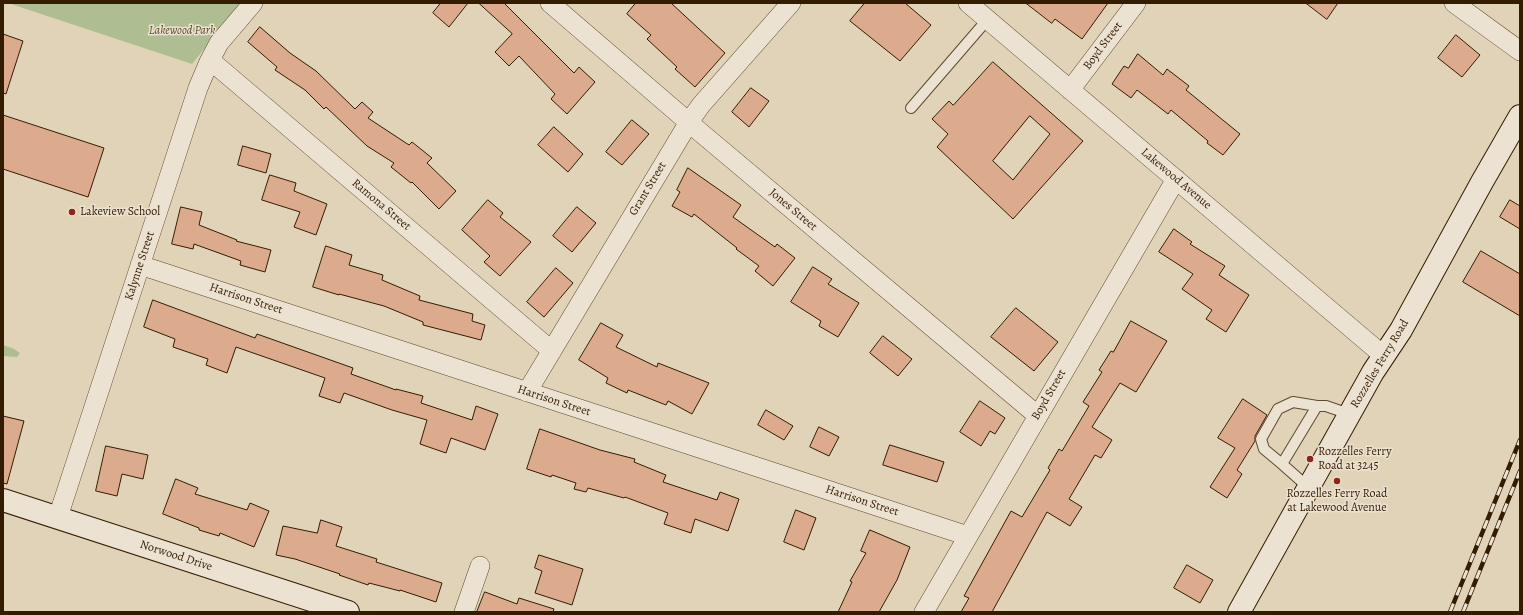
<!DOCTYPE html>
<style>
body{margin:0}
#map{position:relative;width:1523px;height:615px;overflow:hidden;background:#e1d3b8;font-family:Alegreya,serif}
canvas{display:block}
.frame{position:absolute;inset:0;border:4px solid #331c00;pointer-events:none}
</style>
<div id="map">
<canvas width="1523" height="615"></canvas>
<div class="frame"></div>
</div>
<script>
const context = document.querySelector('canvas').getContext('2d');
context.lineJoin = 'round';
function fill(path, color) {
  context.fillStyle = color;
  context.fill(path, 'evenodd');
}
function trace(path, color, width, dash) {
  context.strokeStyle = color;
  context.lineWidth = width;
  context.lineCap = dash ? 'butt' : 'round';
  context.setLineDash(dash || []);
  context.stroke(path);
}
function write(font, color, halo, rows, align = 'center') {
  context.font = font + ' Alegreya,serif';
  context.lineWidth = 3;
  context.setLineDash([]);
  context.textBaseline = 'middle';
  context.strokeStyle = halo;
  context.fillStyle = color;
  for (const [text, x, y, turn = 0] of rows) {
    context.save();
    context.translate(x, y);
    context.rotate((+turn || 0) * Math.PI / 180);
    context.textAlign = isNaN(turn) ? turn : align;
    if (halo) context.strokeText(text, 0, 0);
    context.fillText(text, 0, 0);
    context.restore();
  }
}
const green = new Path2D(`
 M 8,3 L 241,3 L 192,64 Z
 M 3,345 L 14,349 L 20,353 L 17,357 L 3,356 Z`);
const building = new Path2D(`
 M 441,3 L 468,3 L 449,27 L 433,13 Z
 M 479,3 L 504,3 L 574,73 L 579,67 L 595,82 L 567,114 L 551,99 L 555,94 L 519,56 L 509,66 L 495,52 L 512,34 Z
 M 636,3 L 671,3 L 725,53 L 695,87 L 675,69 L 677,67 L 647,39 L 651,35 L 627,14 Z
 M 865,3 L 905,3 L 931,25 L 900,61 L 850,21 Z
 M 1026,3 L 1108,3 L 1082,39 L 1055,19 L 1052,23 Z
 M 1306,3 L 1338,3 L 1327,19 Z
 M 260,27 L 290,53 L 316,71 L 355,109 L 362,102 L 373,112 L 368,118 L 409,145 L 412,142 L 432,158 L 427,163 L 456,191 L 439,209 L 412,182 L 411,183 L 391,167 L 394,163 L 367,146 L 326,107 L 324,109 L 305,90 L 275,70 L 277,67 L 248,42 Z
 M 3,34 L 23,41 L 6,94 L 3,93 Z
 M 1456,35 L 1480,55 L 1462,77 L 1438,58 Z
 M 1138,54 L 1163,75 L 1167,69 L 1189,86 L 1186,90 L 1240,134 L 1223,155 L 1207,143 L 1208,141 L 1171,110 L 1168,114 L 1137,90 L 1131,98 L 1112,84 L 1124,66 L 1128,68 Z
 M 993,62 L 1083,141 L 1013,219 L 937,147 L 948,134 L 932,119 L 949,101 L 953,105 ZM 1030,116 L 1050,134 L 1013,180 L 993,161 Z
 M 751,88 L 769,101 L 749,127 L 732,112 Z
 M 3,115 L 104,148 L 88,197 L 3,169 Z
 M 632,120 L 649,134 L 622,165 L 606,152 Z
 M 554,127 L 583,154 L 568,172 L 538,145 Z
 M 243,146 L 271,154 L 266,173 L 238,165 Z
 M 688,168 L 741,205 L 733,217 L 775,247 L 777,244 L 795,258 L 773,286 L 755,271 L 759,266 L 736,249 L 737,248 L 694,214 L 692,217 L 672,206 L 680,192 L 677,190 Z
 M 270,175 L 296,183 L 294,191 L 327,204 L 316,235 L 294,227 L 300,212 L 262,200 Z
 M 488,200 L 503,213 L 500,217 L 531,242 L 500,276 L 484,262 L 490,256 L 462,230 Z
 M 1510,200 L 1520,206 L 1520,229 L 1500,217 Z
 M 181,207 L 202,212 L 199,225 L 237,240 L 236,241 L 271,250 L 265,272 L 240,265 L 241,261 L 194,244 L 193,249 L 172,244 Z
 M 577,207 L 596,223 L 572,252 L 553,236 Z
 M 1174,229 L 1192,242 L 1190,244 L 1225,266 L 1219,275 L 1249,295 L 1226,332 L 1206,319 L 1212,310 L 1182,289 L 1193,274 L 1159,252 Z
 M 326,246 L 352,255 L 349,265 L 383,275 L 382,280 L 420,296 L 419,300 L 473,314 L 472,321 L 485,325 L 481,340 L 423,325 L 423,322 L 384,306 L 339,294 L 339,295 L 313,287 Z
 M 1481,251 L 1520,274 L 1520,316 L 1463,282 Z
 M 813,267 L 832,279 L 828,284 L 859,303 L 838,337 L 819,326 L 821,321 L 791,302 Z
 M 556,268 L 573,283 L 544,317 L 527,302 Z
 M 153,300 L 255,338 L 257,334 L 353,368 L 351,374 L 396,390 L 396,389 L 423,396 L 421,403 L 472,420 L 476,406 L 498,414 L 485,450 L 451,438 L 446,453 L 420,444 L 427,420 L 392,410 L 344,393 L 340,403 L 319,396 L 325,378 L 236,347 L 227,373 L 206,365 L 208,359 L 173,347 L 175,339 L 144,327 Z
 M 1016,308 L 1058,342 L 1034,371 L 991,337 Z
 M 1131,321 L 1167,341 L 1136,392 L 1120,383 L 1092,427 L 1112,440 L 1101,458 L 1095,455 L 1069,499 L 1082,507 L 1070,526 L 1047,512 L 992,612 L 961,612 L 969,598 L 964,596 L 1011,511 L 1022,517 L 1050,470 L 1048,468 L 1059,449 L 1062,451 L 1089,406 L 1083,402 L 1102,372 L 1099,370 L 1111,351 L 1113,352 Z
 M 601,323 L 623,335 L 616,347 L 657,367 L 658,363 L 709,383 L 692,414 L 668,401 L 666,405 L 628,390 L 627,393 L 606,383 L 608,378 L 579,360 Z
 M 883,336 L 912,359 L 898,376 L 870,353 Z
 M 1243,399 L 1267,415 L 1255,436 L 1255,441 L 1237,470 L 1242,474 L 1227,498 L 1210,487 L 1235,448 L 1218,438 Z
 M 980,401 L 1005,418 L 995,434 L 990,431 L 981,446 L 960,432 Z
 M 766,410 L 793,426 L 784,440 L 758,425 Z
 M 3,416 L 24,421 L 7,484 L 3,483 Z
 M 819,427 L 839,437 L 829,456 L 810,447 Z
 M 540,429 L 600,450 L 635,459 L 634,462 L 666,475 L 663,482 L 717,500 L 720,492 L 739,499 L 728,531 L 695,519 L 691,533 L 664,524 L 668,513 L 625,497 L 624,498 L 588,488 L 586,492 L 574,489 L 576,483 L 552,475 L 551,477 L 527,469 Z
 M 890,445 L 944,462 L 937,482 L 883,465 Z
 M 106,446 L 148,455 L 143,479 L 122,474 L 117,496 L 96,491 Z
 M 176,479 L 198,488 L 195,494 L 247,510 L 250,503 L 269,511 L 254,547 L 220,533 L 219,536 L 199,530 L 199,528 L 163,514 Z
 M 796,510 L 816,518 L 804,550 L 784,542 Z
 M 321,520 L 342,527 L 336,546 L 377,559 L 376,562 L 442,583 L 436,602 L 400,590 L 400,591 L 369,583 L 368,585 L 339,575 L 340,574 L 295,559 L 276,555 L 283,526 L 317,533 Z
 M 870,530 L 910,547 L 897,580 L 879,612 L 838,612 L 852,582 L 850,581 L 866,553 L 861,551 Z
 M 539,555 L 583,569 L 572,605 L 535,593 L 542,571 L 535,568 Z
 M 1187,565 L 1213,580 L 1200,603 L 1174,588 Z
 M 485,592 L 517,604 L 519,598 L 554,609 L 553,612 L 477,612 Z`);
const lane = new Path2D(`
 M 911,108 L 987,20
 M 1282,464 L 1264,449 L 1261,439 L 1278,409 L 1293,402 L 1317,406
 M 1308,487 L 1282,464 L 1317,406 L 1326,406 L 1349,414`);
const street = new Path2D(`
 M 550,3 L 700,132 L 1037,415
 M 968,3 L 1384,356
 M 1454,3 L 1520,51
 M 210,60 L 552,351
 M 1070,90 L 1136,3
 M 140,265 L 968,536
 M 527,392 L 689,122 L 701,105 L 791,3
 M 58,517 L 198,88 L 209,62 L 219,43 L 253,3
 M 464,612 L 480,566
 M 924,612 L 1176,179`);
const secondary = new Path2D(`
 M 3,500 L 348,612
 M 1239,612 L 1373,372 L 1401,330 L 1482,182 L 1520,116`);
const rail = new Path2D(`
 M 1450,612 L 1520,440
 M 1463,612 L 1520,471`);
const markers = [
 [72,212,4,"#8f2418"],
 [1310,459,4,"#8f2418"],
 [1337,481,4,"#8f2418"]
];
const parkNames = [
 ["Lakewood Park",182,31]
];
const streetNames = [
 ["Boyd Street",1103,46,-53],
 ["Lakewood Avenue",1176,179,40],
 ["Grant Street",648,189,-59],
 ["Ramona Street",381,205,40],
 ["Jones Street",793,210,40],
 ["Kalynne Street",140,266,-72],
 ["Harrison Street",246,299,18],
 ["Rozzelles Ferry Road",1380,364,-59],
 ["Boyd Street",1049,395,-60],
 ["Harrison Street",554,401,18],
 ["Harrison Street",862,501,18],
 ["Norwood Drive",176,556,18]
];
const poiNames = [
 ["Lakeview School",80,212],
 ["Rozzelles Ferry",1318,452],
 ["Road at 3245",1318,466],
 ["Rozzelles Ferry Road",1337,494,"center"],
 ["at Lakewood Avenue",1337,508,"center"]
];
fill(green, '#aebe92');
fill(building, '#dcaa8d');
trace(building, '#331c00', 1);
trace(lane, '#5e4a2e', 12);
trace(street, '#5e4a2e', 20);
trace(secondary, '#331c00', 24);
trace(lane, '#ece2d1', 10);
trace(street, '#ece2d1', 19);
trace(secondary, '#ece2d1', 22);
trace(rail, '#331c00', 4.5);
trace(rail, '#ece2d1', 3, [9]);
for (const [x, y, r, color] of markers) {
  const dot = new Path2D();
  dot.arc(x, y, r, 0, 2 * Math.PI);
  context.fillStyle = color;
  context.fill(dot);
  trace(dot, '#ece2d1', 1.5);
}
write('italic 12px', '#584d2c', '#ece2d1', parkNames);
write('12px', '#331c00', '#ece2d1', streetNames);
write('12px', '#331c00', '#ece2d1', poiNames, 'left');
</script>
